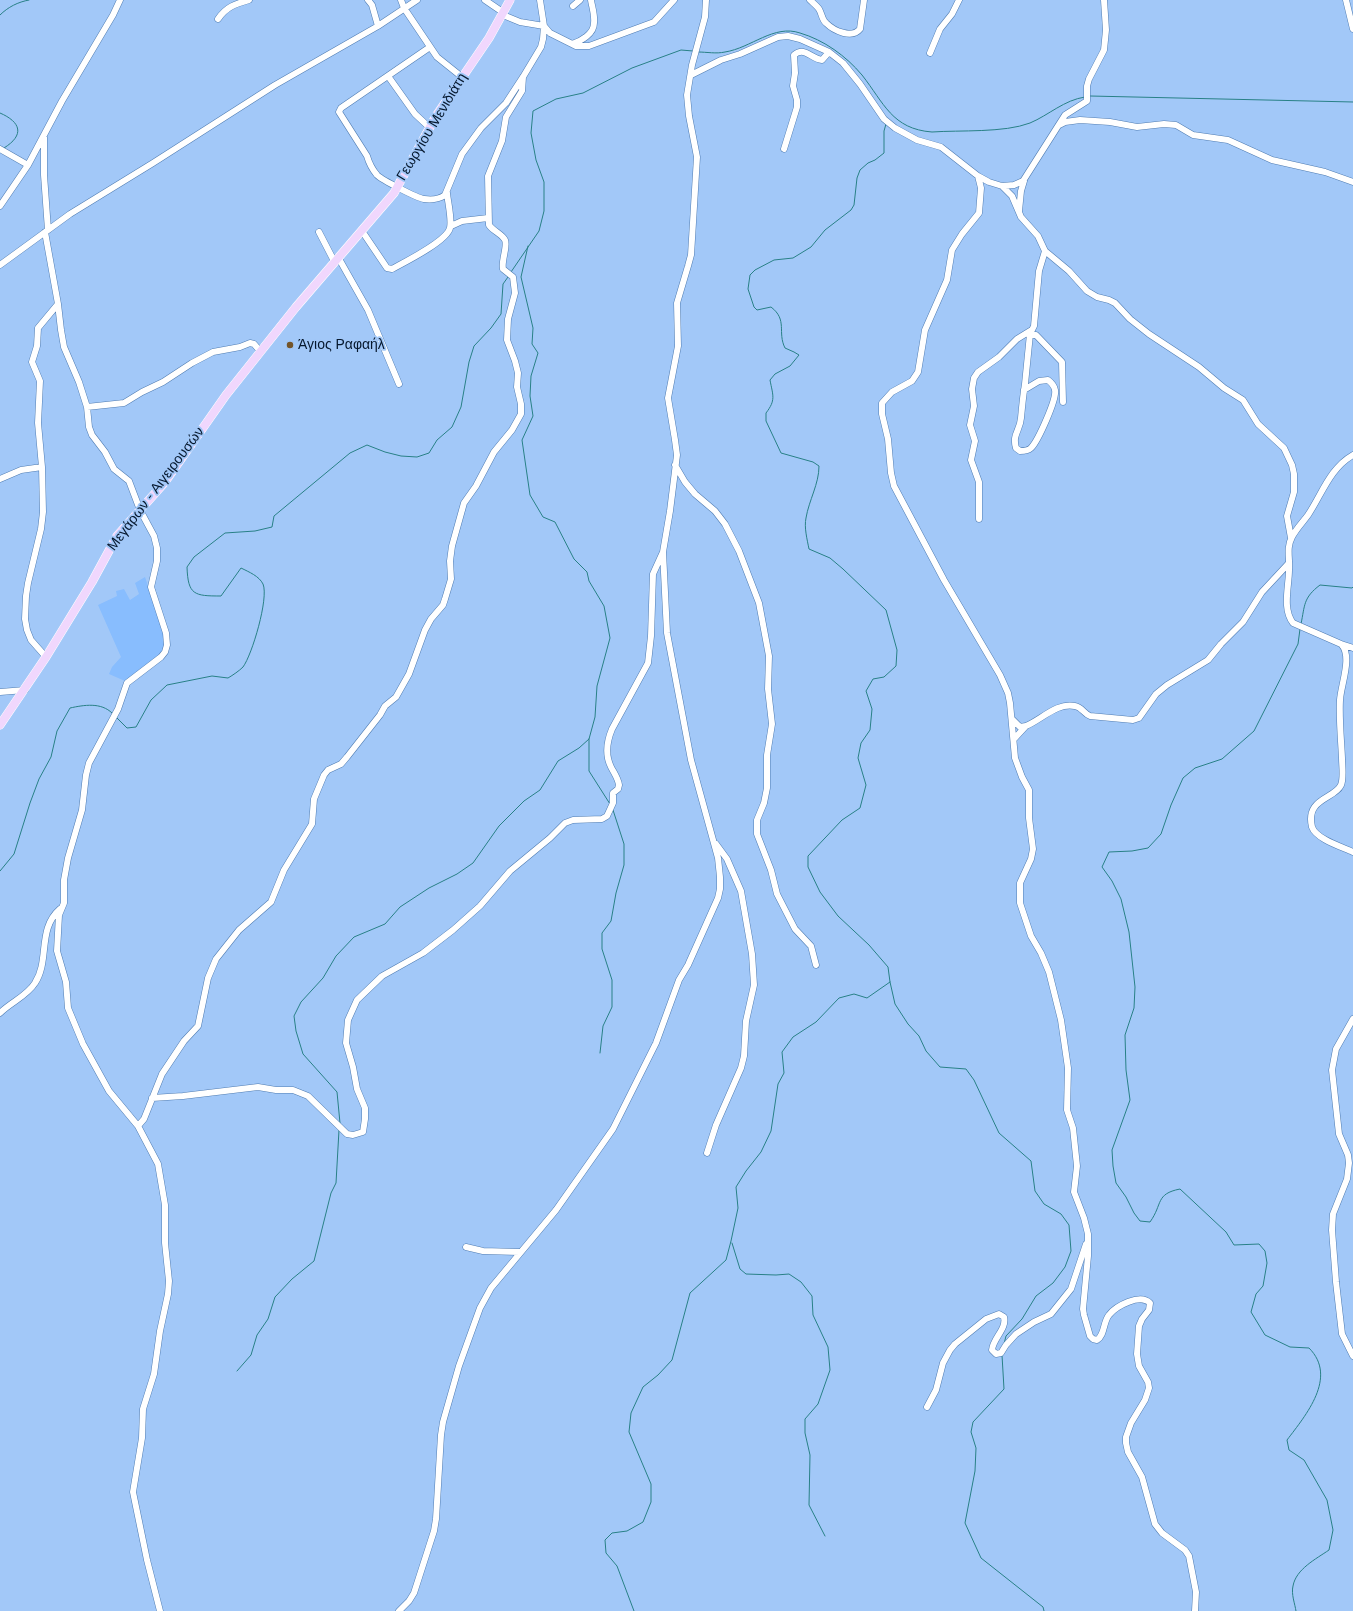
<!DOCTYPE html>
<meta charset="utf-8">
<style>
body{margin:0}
canvas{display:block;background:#a2c8f8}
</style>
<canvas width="1353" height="1611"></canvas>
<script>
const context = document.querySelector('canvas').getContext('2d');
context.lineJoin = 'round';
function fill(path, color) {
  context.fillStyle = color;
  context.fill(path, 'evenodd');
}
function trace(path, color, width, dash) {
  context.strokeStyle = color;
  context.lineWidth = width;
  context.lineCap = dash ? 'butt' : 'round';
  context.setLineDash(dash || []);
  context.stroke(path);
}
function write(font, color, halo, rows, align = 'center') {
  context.font = font + ' "PT Sans",sans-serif';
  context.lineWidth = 3.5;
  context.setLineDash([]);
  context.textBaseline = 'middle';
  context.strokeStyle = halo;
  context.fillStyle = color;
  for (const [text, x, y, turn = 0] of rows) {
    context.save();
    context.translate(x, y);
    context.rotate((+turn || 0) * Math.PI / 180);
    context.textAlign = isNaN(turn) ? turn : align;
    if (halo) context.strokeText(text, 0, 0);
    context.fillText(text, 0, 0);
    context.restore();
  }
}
const built = new Path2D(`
 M 145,577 L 163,629 L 165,642 L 161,654 L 125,681 L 109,674 L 112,667 L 121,657 L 98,605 L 117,596 L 116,591 L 124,589 L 130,600 L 139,594 L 135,583 Z`);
const stream = new Path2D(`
 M 0,15 C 8,7 18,2 29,0
 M 698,52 C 707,52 716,54 725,52 C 751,48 774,24 800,33 C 824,40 846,56 862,75 C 884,103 892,129 932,132 C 960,130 1004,133 1030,123 C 1049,115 1064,100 1085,97
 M 1090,96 L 1353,102
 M 0,113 C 21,122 25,135 4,148
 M 886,124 L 884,131 L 884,153 L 875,160 L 868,163 L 860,170 L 857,178 L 854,205 L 851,210 L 825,230 L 811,247 L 793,258 L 774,260 L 755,270 L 750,275 L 748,289 L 754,307 L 757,310 L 771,307 C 788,320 777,332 785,348 L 794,352 L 799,355 L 790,366 L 775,374 L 770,380 C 773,396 776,400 766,413 L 766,421 L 781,453 L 813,462 L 819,466 C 819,484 809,500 806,518 C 804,527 807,539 809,549 L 830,558 L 843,569 L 886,610 L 897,650 L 896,666 L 884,677 L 873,679 L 866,691 L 872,709 L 870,730 L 861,743 L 858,758 L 866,785 L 860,808 L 842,820 L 808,856 L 808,867 L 820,892 L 838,916 L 869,945 L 888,967 L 890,982 L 895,1004 L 908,1024 L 919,1036 L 926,1051 L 940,1067 L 966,1069 L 974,1080 L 999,1133 L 1031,1161 L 1035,1191 L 1044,1204 L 1061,1214 L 1069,1225 L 1071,1251 L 1065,1267 L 1053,1283 L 1036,1296 L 1022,1319 L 1006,1336 L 1004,1344
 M 511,272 L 539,231 L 544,211 L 544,182 L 536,160 L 531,133 L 533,111 L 556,99 L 583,93 L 632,68 L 681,50 L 693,51
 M 1301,624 C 1305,605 1303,598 1320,585 L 1352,588 L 1353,587
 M 117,718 L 127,728 L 136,727 L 151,700 L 167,685 L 212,676 L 228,678 C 233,675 239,671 243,667 C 252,655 269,598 263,584 C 259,576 249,572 241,568 L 221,596 C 194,596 188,595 187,567 L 194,557 L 225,533 L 255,531 L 272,527 L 274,516 L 350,453 L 367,445 L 385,452 L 401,456 L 417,457 L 429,453 L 437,440 L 452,427 L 461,407 L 469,362 L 474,346 L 491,328 L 501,314 L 503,284 L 508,277
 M 589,739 L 589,771 L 610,804
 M 0,871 L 14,854 L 30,803 L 39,779 L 51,757 L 57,731 L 70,708 C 84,705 101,702 112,713
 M 600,1053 L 603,1026 L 612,1007 L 612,980 L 602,949 L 602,933 L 611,921 L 616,893 L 624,865 L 624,844 L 613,810
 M 340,1123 L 337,1092 L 303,1054 L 296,1031 L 294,1016 L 301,1002 L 323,978 L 336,956 L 354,937 L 385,924 L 400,907 L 429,888 L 457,874 L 473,863 L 499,826 L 524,801 L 540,790 L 558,761 L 579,748 L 589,739 L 595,717 L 597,686 L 610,638 L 604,606 L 589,581 L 587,572 L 574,559 L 555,522 L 543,517 L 530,495 L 522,440 L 533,416 L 530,396 L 531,376 L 538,353 L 532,344 L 533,328 L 521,277 L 528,246
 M 732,1243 L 740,1269 L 746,1274 L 776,1275 L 789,1274 L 801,1282 L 812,1296 L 813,1315 L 828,1347 L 830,1370 L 818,1404 L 805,1419 L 805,1433 L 810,1455 L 809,1505 L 825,1536
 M 1002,1355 L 1004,1389 L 973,1422 L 971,1432 L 976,1448 L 975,1471 L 965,1523 L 981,1558 L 1043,1607 L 1044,1611
 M 237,1371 L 251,1355 L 257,1335 L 268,1319 L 275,1297 L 292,1279 L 314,1261 L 331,1193 L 336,1183 L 339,1130
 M 634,1611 L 617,1566 L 606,1553 L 605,1540 L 612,1533 L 627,1531 L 643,1522 L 651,1502 L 651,1484 L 629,1432 L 631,1413 L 643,1387 L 658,1375 L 672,1360 L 690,1293 L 726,1260 L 731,1241 L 738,1208 L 736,1187 L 746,1171 L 761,1152 L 771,1131 L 778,1084 L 784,1073 L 782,1052 L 793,1037 L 816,1022 L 839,998 L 854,994 L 867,998 L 890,982
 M 1296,1611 C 1295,1604 1291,1594 1293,1586 C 1296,1569 1316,1559 1329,1550 L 1333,1530 L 1327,1500 L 1304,1460 L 1289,1450 L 1287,1440 C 1306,1415 1338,1377 1309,1348 L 1290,1347 L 1265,1335 L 1251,1312 L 1256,1294 L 1263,1286 L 1267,1263 L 1265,1251 L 1259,1244 L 1234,1245 L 1226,1232 L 1180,1189 C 1155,1194 1163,1204 1150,1222 L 1140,1221 L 1134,1213 L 1126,1197 L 1116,1183 L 1113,1166 L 1112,1150 L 1130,1100 L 1126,1070 L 1125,1035 L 1134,1008 L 1135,987 L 1129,932 L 1121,899 L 1112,881 L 1102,867 L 1109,852 L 1132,851 L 1148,848 L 1161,834 L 1171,805 L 1183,778 L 1195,768 L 1222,759 L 1254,731 L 1298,644 L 1300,629`);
const minor = new Path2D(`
 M 368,0 L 372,5 L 378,26
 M 401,0 L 404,8 L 437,57 L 462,77
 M 485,0 L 504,13
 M 810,0 C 813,3 817,6 819,9 C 822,14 822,20 826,23 C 834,31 852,39 860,29 L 864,0
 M 1346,0 L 1353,29
 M 573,6 L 580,0
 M 503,15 L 520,22 L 544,26 L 550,33 L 576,46 L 589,46 L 654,22 L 674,0
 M 218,19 C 226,7 235,4 249,0
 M 572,44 C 581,41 594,34 594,23 C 595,15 592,7 591,0
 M 430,47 L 341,108 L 339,112 L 367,156 C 369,163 372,169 377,175 C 382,180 417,198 424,199 C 431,200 440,199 445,195 L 462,154 L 481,128 L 506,103 L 523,77 L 541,47 L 543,39 L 544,26 L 540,0
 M 930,53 L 940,29 L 952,14 L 959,0
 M 691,75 L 721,60 L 740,54 L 778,37 L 788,36 L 800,39 L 829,52 L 843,63 L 860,84 L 884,119 L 895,128 L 917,140 L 941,147 L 978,176 L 989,182 L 1002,186 L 1014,185 L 1023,181 L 1065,115 L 1087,101 L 1087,86 L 1089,79 L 1104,50 L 1106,30 L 1104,0
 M 388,76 L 415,114 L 430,128
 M 1059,125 L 1065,122 L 1080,120 L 1110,122 L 1137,127 L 1164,124 L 1176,125 L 1193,135 L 1228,140 L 1272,160 L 1325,172 L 1353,182
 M 44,137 L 44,175 L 48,230
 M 0,149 L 28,165
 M 784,149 L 797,107 L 797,100 L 793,86 L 795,73 L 794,55 C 805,46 811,59 822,60 L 829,52
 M 978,176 L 981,188 L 979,213 L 962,234 L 952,250 L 947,280 L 925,330 L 918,372 L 912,381 L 892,392 L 882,403 L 882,414 L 888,439 L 891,473 L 894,486 L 944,580 L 1000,675 L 1008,693 L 1010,703 L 1015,758 L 1022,777 L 1029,790 L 1029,818 L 1033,849 L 1031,859 L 1020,883 L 1020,903 L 1031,936 L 1041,953 L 1049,972 L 1061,1020 L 1068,1068 L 1067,1110 L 1073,1128 L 1077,1166 L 1074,1192 L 1084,1218 L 1088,1234 L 1088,1256 L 1083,1309 L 1084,1315 L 1090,1336 L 1093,1339 L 1097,1340 C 1105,1335 1103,1322 1109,1315 C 1116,1306 1140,1293 1150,1303 L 1149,1310 L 1142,1319 L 1139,1326 L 1137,1354 L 1139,1366 L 1148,1382 L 1149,1388 L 1145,1400 L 1131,1423 L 1126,1437 L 1126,1443 L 1128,1452 L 1142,1477 L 1155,1524 L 1162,1533 L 1185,1550 L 1189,1556 L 1196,1592 L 1195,1611
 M 1002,186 L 1012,196 L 1021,217 L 1038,236 L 1045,251 L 1069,271 L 1087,291 L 1097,297 L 1109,300 L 1115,303 L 1130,319 L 1149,334 L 1199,367 L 1224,388 L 1243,400 L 1258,424 L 1284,448 L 1292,465 L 1294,474 L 1294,492 L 1287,516 L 1291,538
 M 0,206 L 28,165 L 62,101 L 113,15 L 120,0
 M 1019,211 L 1021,191 L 1024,181
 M 451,226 L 462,221 L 488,218
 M 362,231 L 387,268 L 392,269 C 405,262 447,241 450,228 C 452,219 448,203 447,193
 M 45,232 L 58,304 L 38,328 L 37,346 L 32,362 L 40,381 L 38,423 L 42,467 L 43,512 L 41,529 L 28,583 L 26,596 L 25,619 L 27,630 L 31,640 L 46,657
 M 319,232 L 334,261
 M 338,257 L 368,310 L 399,384
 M 0,265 L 70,214 L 153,163 L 275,85 L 378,26 L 417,0
 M 58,304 L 61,330 L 64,347 L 79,382 L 87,407 L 124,403 L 142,392 L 163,382 L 192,363 L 213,352 L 240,347 L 250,343 L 254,344 L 261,352
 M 1029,335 L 1036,335 L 1062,362 L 1063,402
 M 1024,390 L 1039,381 L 1048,380 C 1052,383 1054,385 1055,390 C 1057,399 1038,441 1031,448 C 1028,451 1023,451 1020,451 L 1016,448 C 1012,434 1020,431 1021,418 C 1022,407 1023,396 1025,384 L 1030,334 L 1034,326 L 1039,271 L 1045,251
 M 87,407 L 89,427 L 92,435 L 105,452 L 114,469 L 129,481 L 140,510 L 154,536 L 157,548 L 157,561 L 151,587 L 166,633 L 167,645 L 165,652 L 161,657 L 127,683 L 118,709 L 89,763 L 86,775 L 82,810 L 68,858 L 64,880 L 64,903 L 59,915 L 57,951 L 66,982 L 68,1008 L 83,1044 L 109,1091 L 138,1126 L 158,1164 L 165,1205 L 165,1243 L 169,1281 L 168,1294 L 160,1331 L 154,1374 L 143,1409 L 142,1438 L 133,1492 L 147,1560 L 160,1611
 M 1353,455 C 1330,468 1322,494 1308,515 C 1303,522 1296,529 1292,537 C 1286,548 1290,558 1289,570 C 1289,586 1282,609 1293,623 L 1341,644 C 1353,656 1341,684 1340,700 C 1339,719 1341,738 1342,758 C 1342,766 1344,778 1341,785 C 1335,799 1305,798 1312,827 C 1316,839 1342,847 1353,852
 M 675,465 L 685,482 L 695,494 L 715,511 L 725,524 L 739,551 L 759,603 L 769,656 L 768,689 L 772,724 L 767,755 L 767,788 L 764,803 L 757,820 L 757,834 L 771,870 L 777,894 L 795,929 L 811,946 L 816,965
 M 0,479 L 21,470 L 42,467
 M 979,519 L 979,482 L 971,460 L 975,441 L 970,425 L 974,406 L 972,389 L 974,378 L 978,372 L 999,357 L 1017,339 L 1030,331
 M 1341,644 L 1353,648
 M 0,692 L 25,690
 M 1012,719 L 1020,727 L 1026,726 C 1041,720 1057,702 1075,706 C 1082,707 1084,714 1090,716 L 1133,720 L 1139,718 L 1156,694 L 1167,685 L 1208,660 L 1221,644 L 1243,622 L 1262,592 L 1289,563
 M 1014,739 L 1026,726
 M 0,1013 C 11,1002 27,996 35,983 C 50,960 37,929 60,909
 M 1353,1019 L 1336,1049 L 1332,1070 L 1339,1134 L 1348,1155 L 1349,1163 L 1347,1179 L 1333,1214 L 1332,1230 L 1336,1282 L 1342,1334 L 1353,1356
 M 152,1098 L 183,1096 L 258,1087 L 276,1090 L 293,1090 L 308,1096 L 347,1134 L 353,1135 L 363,1132 L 365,1119 L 365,1108 L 357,1089 L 353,1067 L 346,1043 L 348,1020 L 357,1000 L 382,976 L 423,953 L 453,930 L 480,906 L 510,871 L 550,838 L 565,823 L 573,820 L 602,819 L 607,816 L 613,803 L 613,793 L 618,789 L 619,785 C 618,778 614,773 611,767 C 605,755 607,741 612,729 L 648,663 L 651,636 L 653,574 L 663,552
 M 138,1126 L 144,1119 L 162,1074 L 184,1041 L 198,1026 L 208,978 L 216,959 L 239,930 L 271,902 L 284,870 L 312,824 L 314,799 L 324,775 L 328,770 L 341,764 L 347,757 L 380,715 L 385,706 L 396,697 L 409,674 L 425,630 L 431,619 L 443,605 L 445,599 L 451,579 L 450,561 L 452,546 L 464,503 L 476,486 L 494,452 L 512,430 L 521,414 L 521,404 L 517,387 L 518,373 L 515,361 L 507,340 L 508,319 L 515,293 L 513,277 L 503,269 C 501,261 508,246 505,240 C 502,234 493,231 489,225 L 488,176 L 502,141 L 506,117 L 522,91 L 523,77
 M 707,1153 L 716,1125 L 741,1068 L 744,1056 L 746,1021 L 754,985 L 752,954 L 741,891 L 727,859 L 716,844
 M 466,1247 L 483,1251 L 519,1252
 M 927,1407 L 936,1390 L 943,1363 L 950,1350 L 955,1344 L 986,1319 L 999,1314 L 1004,1317 C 1007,1329 993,1338 992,1350 L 996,1354 L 1001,1353 L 1006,1345 L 1016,1334 L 1034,1322 L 1051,1314 L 1071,1289 L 1086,1244
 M 399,1611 L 409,1601 L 414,1593 L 434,1531 L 436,1519 L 441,1435 L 443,1422 L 459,1366 L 480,1308 L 491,1288 L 556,1210 L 613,1129 L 656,1043 L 679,980 L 688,965 L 718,898 L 720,889 L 720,877 L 718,858 L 691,760 L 667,633 L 663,552 L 670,511 L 677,455 L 675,440 L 668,398 L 678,346 L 677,303 L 688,266 L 691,255 L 697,157 L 689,116 L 687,95 L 692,65 L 705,17 L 706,0`);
const major = new Path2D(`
 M 0,725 L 46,657 L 92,582 L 117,536 L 165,482 L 226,395 L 296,307 L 394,193 L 436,116 L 489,38 L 510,0`);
const markers = [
 [290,345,4,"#735429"]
];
const streetNames = [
 ["Γεωργίου Μενιδιάτη",432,127,-59],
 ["Μεγάρων - Αιγειρουσών",156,489,-53]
];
const poiNames = [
 ["Άγιος Ραφαήλ",298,345]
];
fill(built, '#88bdfe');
trace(stream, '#288086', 1);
trace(minor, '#4f7cb2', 7);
trace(major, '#fff', 9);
trace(minor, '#fff', 6);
trace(major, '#f0d7fd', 8);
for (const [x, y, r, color] of markers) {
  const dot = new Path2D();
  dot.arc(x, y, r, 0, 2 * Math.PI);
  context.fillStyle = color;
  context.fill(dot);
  trace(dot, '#a2c8f8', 1.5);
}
write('14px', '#06182e', '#a2c8f8', streetNames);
write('14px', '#06182e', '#a2c8f8', poiNames, 'left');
</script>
